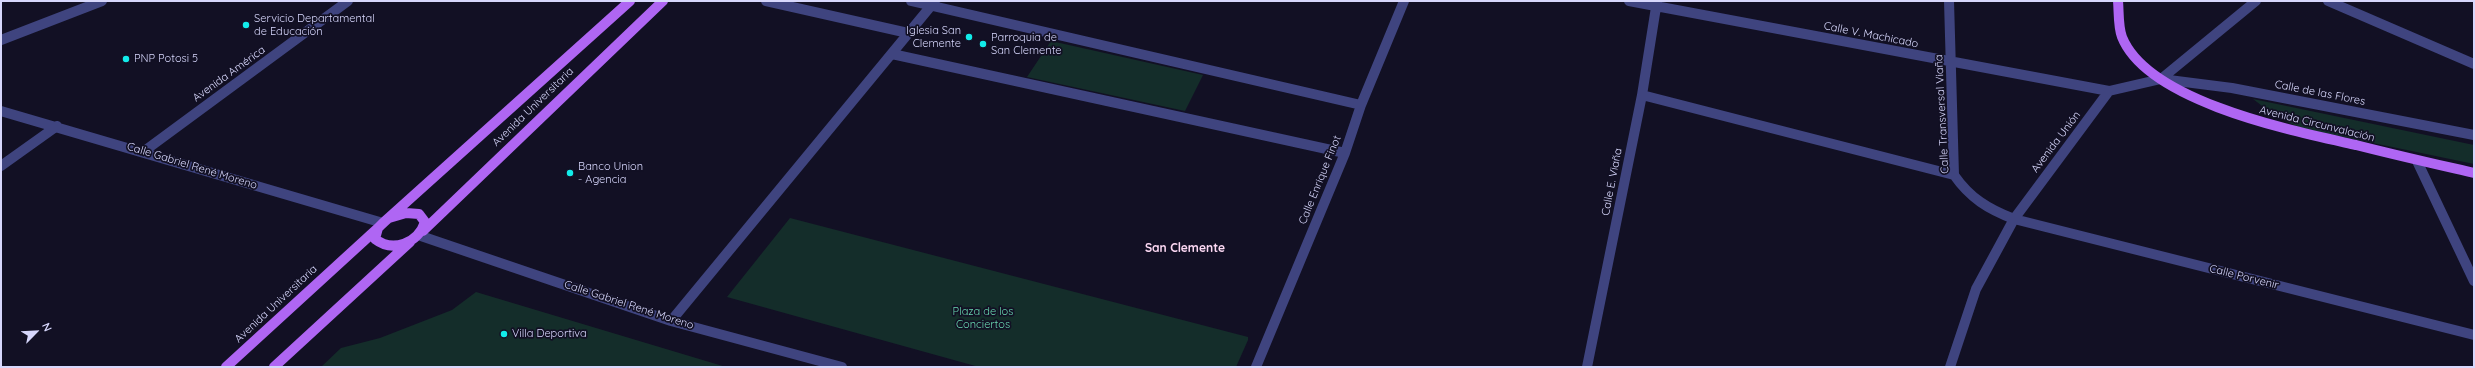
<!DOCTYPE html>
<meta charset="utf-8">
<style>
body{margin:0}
#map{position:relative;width:2475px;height:368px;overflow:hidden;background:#121024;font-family:Quicksand,sans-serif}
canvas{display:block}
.frame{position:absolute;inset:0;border:2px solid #d7d7fc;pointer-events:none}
.north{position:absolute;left:16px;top:312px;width:40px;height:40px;-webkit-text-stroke:3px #121024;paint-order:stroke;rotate:66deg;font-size:11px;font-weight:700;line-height:16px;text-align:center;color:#d7d7fc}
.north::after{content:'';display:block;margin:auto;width:14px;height:18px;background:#d7d7fc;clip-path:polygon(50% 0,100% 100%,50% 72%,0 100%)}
</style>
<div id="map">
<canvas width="2475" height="368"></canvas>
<div class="frame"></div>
<div class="north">N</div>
</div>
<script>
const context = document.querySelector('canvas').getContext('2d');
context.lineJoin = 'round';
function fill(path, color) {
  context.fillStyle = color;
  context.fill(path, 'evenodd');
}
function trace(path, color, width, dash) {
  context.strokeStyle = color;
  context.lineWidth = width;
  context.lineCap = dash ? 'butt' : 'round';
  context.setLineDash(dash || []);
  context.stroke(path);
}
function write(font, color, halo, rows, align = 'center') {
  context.font = font + ' Quicksand,sans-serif';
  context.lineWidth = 3.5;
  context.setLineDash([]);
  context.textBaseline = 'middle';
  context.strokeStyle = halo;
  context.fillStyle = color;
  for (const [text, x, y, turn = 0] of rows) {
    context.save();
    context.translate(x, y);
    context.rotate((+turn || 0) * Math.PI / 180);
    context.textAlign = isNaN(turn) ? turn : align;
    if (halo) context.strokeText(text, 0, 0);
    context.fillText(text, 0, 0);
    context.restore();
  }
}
const green = new Path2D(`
 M 1051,41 L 1203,75 L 1185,111 L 1027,77 Z
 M 2253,99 L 2474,145 L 2474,164 L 2301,128 L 2278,118 Z
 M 790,218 L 1248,337 L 1248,340 L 1236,367 L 979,367 L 727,297 Z
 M 476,292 L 726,367 L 321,367 L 341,348 L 380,338 L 452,310 Z`);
const minor = new Path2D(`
 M 766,1 L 908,33
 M 911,1 L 1361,105
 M 1629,1 L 2109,91
 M 1949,1 L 1954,175 C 1970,198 1988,209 2014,219 L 2474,335
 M 2328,1 L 2474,64
 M 1,40 L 102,1
 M 892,54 L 1345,153
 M 2161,79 L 2232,88 L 2474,135
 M 1642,95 L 1954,175
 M 1,111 L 383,223
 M 143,152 L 348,1
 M 2417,161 L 2474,281
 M 1,166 L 57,126
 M 418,235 L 671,321 L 842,367
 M 671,321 L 935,1
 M 1256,367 L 1345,153 L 1361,105 L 1404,1
 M 1587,367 L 1642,95 L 1657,1
 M 1950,367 L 1976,289 L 2014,219 L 2109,91 L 2161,79 L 2256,1`);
const major = new Path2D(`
 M 2118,1 C 2119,12 2118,27 2122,37 C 2148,102 2294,131 2356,145 C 2395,155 2435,164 2474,173
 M 389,218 L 406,213 L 419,214 L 425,222 C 418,243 393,253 375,239 L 378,228 L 383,223 L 630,1
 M 423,231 L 663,1
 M 226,367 L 378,228
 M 274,367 L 410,242`);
const markers = [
 [246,25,4,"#12ecea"],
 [969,37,4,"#12ecea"],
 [983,44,4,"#12ecea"],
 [126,59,4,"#12ecea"],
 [570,173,4,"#12ecea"],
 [504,334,4,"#12ecea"]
];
const poiNames = [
 ["Servicio Departamental",254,19],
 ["de Educación",254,32],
 ["Iglesia San",961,31,"right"],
 ["Clemente",961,44,"right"],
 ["Parroquia de",991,38],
 ["San Clemente",991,51],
 ["PNP Potosi 5",134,59],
 ["Banco Union",578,167],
 ["- Agencia",578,180],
 ["Villa Deportiva",512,334]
];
const streetNames = [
 ["Calle V. Machicado",1871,35,11],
 ["Avenida América",229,74,-36],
 ["Calle de las Flores",2320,93,11],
 ["Avenida Universitaria",533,107,-44],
 ["Calle Transversal Viaña",1942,114,-93],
 ["Avenida Circunvalación",2317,124,14],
 ["Avenida Unión",2056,142,-53],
 ["Calle Gabriel René Moreno",192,166,17],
 ["Calle Enrique Finot",1320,180,-68],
 ["Calle E. Viaña",1612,182,-79],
 ["Calle Porvenir",2244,277,14],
 ["Avenida Universitaria",276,304,-43],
 ["Calle Gabriel René Moreno",629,305,18]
];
const parkNames = [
 ["Plaza de los",983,312],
 ["Conciertos",983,325]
];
const neighbourhoodNames = [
 ["San Clemente",1185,248]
];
fill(green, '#142d2a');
trace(minor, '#3f447f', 10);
trace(major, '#af66f3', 10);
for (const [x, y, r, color] of markers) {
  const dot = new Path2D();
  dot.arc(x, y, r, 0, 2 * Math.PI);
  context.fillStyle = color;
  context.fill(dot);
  trace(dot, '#121024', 1.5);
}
write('11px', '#d7d7fc', '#121024', poiNames, 'left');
write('11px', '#d7d7fc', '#121024', streetNames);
write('11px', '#68d7af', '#121024', parkNames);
write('bold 12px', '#fcd8f3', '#121024', neighbourhoodNames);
</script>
